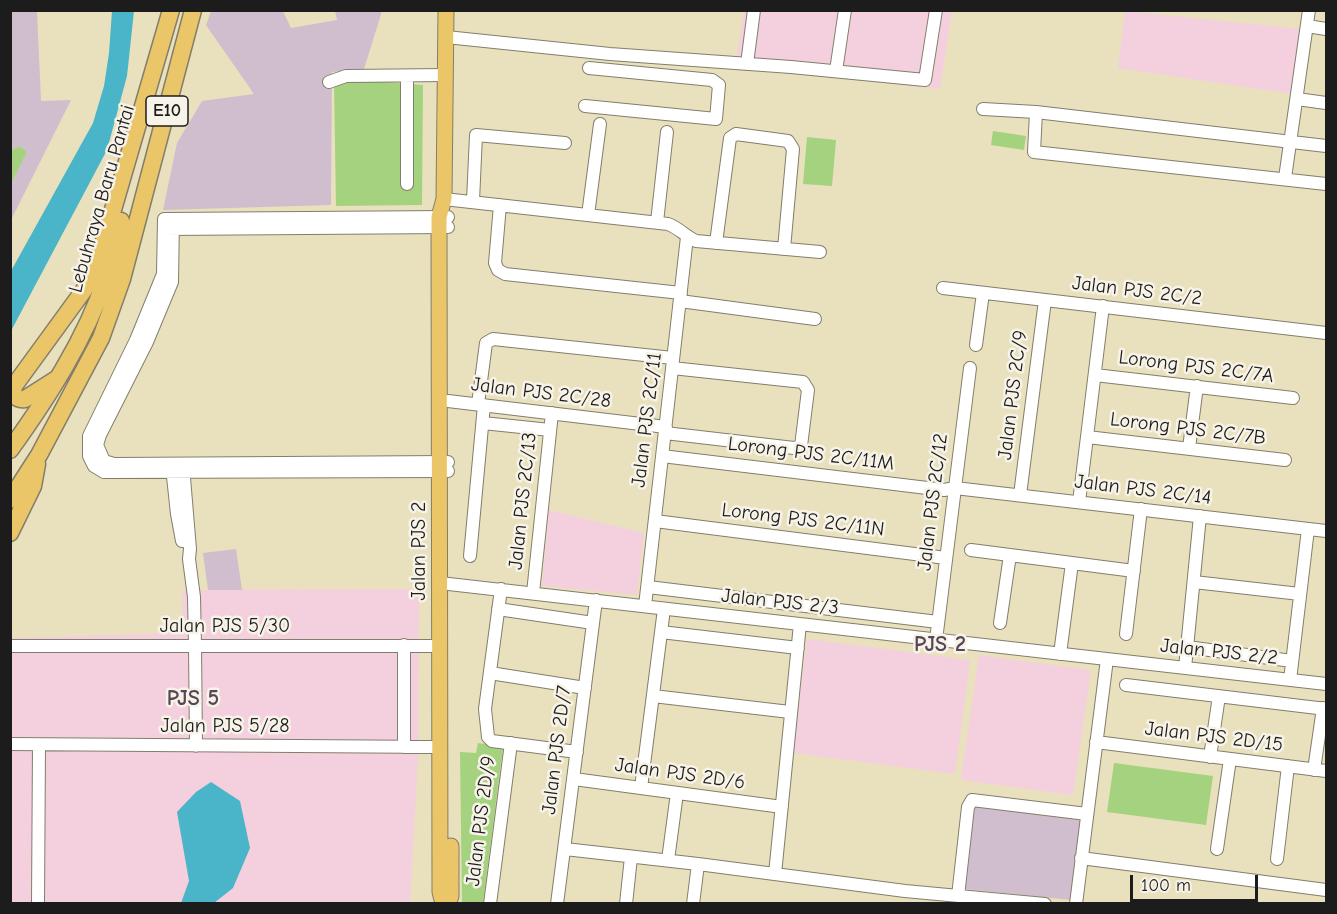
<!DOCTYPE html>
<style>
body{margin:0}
#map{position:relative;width:1337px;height:914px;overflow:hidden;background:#e9e1bd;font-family:"Comic Neue",sans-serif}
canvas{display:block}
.frame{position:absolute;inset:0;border:12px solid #1c1c1c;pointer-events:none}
.scale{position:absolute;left:1130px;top:875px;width:128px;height:27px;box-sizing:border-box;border:3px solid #1c1c1c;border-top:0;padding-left:8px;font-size:18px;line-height:21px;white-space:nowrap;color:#1c1c1c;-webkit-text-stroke:4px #f7f3e8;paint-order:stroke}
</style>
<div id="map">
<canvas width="1337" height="914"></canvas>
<div class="frame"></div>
<div class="scale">100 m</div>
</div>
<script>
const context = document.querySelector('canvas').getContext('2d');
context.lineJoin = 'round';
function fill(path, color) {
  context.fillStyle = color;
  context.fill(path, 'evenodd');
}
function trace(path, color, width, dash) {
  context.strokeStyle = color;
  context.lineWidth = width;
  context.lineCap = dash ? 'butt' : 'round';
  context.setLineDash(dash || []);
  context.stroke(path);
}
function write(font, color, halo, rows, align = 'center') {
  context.font = font + ' "Comic Neue",sans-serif';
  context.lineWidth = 5;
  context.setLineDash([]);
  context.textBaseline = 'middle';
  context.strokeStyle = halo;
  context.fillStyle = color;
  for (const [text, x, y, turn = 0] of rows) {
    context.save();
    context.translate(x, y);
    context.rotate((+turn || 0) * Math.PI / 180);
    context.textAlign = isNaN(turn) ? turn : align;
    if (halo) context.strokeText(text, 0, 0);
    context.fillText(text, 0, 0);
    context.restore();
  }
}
const built = new Path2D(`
 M 744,11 L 952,11 L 940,89 L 735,68 Z
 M 1125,11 L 1301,29 L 1292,94 L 1118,68 Z
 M 549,510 L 644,533 L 637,595 L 542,586 Z
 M 419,589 L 418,757 L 410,903 L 11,903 L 10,638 L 177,633 L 182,628 L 183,590 Z
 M 807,639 L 970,660 L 955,774 L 793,753 Z
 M 979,655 L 1091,670 L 1073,795 L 961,780 Z`);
const industrial = new Path2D(`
 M 11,11 L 37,11 L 41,101 L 71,100 L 11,220 L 11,184 L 27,152 L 20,146 L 11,150 Z
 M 211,11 L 283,11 L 291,28 L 337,20 L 335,11 L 382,11 L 364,69 L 332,72 L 331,205 L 163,210 L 177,143 L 202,101 L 254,94 L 206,25 Z
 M 236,549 L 242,590 L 208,590 L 203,553 Z
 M 973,806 L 1082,819 L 1071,900 L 965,889 Z`);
const green = new Path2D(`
 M 361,80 L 423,85 L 422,205 L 336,206 L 334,83 Z
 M 993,131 L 1026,136 L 1024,150 L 991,145 Z
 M 807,137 L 836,140 L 832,186 L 803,184 Z
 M 20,146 L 27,152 L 11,184 L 11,150 Z
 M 478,743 L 503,747 L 483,903 L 462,903 L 460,752 L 476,753 Z
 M 1114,763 L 1213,776 L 1206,825 L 1107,812 Z`);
const water = new Path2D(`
 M 112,11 L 134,11 L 127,76 L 107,150 L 11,331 L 11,271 L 93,123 L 104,86 L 109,53 Z
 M 211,782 L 240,801 L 250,848 L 233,888 L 214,903 L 181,903 L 189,881 L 177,812 L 196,792 Z`);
const minor = new Path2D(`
 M 1307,26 L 1326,29
 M 446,37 L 610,54 L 791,67 L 925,80 L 936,10
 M 747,64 L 754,10
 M 836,71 L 845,10
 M 407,76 L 407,184
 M 329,82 L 346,76 L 446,75
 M 1297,99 L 1326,103
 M 585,106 L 716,119 L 719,85 L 712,80 L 589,68
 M 983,109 L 1036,112 L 1326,146
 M 1036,112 L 1034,152 L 1326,184
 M 1285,178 L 1309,10
 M 444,199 L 668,224 C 679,228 685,236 696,241 L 820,252
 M 473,201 L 476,135 L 565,143
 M 500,205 L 495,263 L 498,270 L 505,274 L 681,293
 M 588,215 L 600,124
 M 448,217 L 164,219 L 163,274 L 136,340 L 89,436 L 89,456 L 94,466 L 104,472 L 448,471
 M 173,219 L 172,282 L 147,342 L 100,435 L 97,445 L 104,461 L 114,464 L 448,462
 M 657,222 L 667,132
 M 165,229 L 448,227
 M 716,243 L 730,138 L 736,134 L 788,141 L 793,149 L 784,249
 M 943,288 L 1326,333
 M 680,301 L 815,319
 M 976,345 L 983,293
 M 1095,375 L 1293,398
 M 448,401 L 666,427
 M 478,404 L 486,343 L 493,339 L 673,358
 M 483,423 L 550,430
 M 665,433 L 794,448 L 801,446 L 808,390 L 803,382 L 672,368
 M 1087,437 L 1285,460
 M 1189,448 L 1197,386
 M 662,456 L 944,490 L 955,488 L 1326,531
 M 183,466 L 190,549 L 189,559 L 194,597 L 195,646 L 196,746
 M 172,467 L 177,514 L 182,541
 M 1020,495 L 1045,300
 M 1079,502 L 1103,306
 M 655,521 L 946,558
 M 971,550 L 1134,571
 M 470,556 L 484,405
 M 1194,582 L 1300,594
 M 440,583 L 1326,684
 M 648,587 L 938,622
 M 501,589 L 485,709 L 488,737 L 492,741 L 577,752
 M 533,593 L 552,413
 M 645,606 L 687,237
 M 498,609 L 593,623
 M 1000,623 L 1010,555
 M 661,632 L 798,648
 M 1126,634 L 1141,509
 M 936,640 L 970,368
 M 404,645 L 404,747
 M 10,646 L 440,646
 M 1187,647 L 1292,661
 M 1060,654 L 1072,563
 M 1185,668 L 1200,516
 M 490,673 L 585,688
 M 1290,680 L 1308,529
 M 1126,685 L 1326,709
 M 653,696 L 790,712
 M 1096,742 L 1326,771
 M 10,744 L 440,747
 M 1210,757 L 1219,696
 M 1314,770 L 1323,708
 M 574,779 L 782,807
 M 641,788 L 664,609
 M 565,849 L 698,864 L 905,891 L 1045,904
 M 1217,849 L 1230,759
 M 1081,858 L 1326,890
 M 1277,859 L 1288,766
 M 668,860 L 677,793
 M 775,874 L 800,624
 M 958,896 L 968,807 L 972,800 L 1087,814
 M 38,904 L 39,745
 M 490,904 L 511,743
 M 557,904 L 596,600
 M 626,904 L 631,857
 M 693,904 L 698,864
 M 1076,904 L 1107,659`);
const major = new Path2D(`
 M 443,904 L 440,892 L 439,217 L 444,199 L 446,10
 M 448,904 L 451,896 L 451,846`);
const highway = new Path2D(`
 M 58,378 L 25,399 C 16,400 12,395 14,386 L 84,290 L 92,276 L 101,251 L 171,10
 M 10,450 C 48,397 85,340 106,278 C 112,260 116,240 121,221
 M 10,500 L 39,455 L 101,338 L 122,279 L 193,10
 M 10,533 L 33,486 L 37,464`);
const shields = [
 [167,111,42]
];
const shieldNames = [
 ["E10",167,111]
];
const streetNames = [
 ["Lebuhraya Baru Pantai",102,199,-74],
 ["Jalan PJS 2C/2",1137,291,7],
 ["Lorong PJS 2C/7A",1196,367,7],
 ["Jalan PJS 2C/28",541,393,7],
 ["Jalan PJS 2C/9",1013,395,-83],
 ["Jalan PJS 2C/11",647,420,-83],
 ["Lorong PJS 2C/7B",1188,429,7],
 ["Lorong PJS 2C/11M",811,454,7],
 ["Jalan PJS 2C/14",1143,490,7],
 ["Jalan PJS 2C/13",523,501,-84],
 ["Jalan PJS 2C/12",933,502,-83],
 ["Lorong PJS 2C/11N",803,520,7],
 ["Jalan PJS 2",419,551,-90],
 ["Jalan PJS 2/3",780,602,6],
 ["Jalan PJS 5/30",225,626],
 ["Jalan PJS 2/2",1219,652,6],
 ["Jalan PJS 5/28",225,726],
 ["Jalan PJS 2D/15",1214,737,7],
 ["Jalan PJS 2D/7",557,750,-83],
 ["Jalan PJS 2D/6",680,774,8],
 ["Jalan PJS 2D/9",481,821,-83]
];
const quarterNames = [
 ["PJS 2",940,645],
 ["PJS 5",193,699]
];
fill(built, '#f4cfdd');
fill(industrial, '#d0bdcd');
fill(green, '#a5d27e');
fill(water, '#4ab4c8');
trace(minor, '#827e6c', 14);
trace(major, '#827e6c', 17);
trace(highway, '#827e6c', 19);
trace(minor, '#fff', 12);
trace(major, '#ebc669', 15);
trace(highway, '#ebc669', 16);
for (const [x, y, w] of shields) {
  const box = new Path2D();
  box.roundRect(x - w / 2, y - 15, w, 30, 4.5);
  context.fillStyle = '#f7f3e8';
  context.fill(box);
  trace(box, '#1c1c1c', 1.5);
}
write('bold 18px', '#1c1c1c', null, shieldNames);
write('20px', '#1c1c1c', '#f7f3e8', streetNames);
write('bold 22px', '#564658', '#f7f3e8', quarterNames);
</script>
